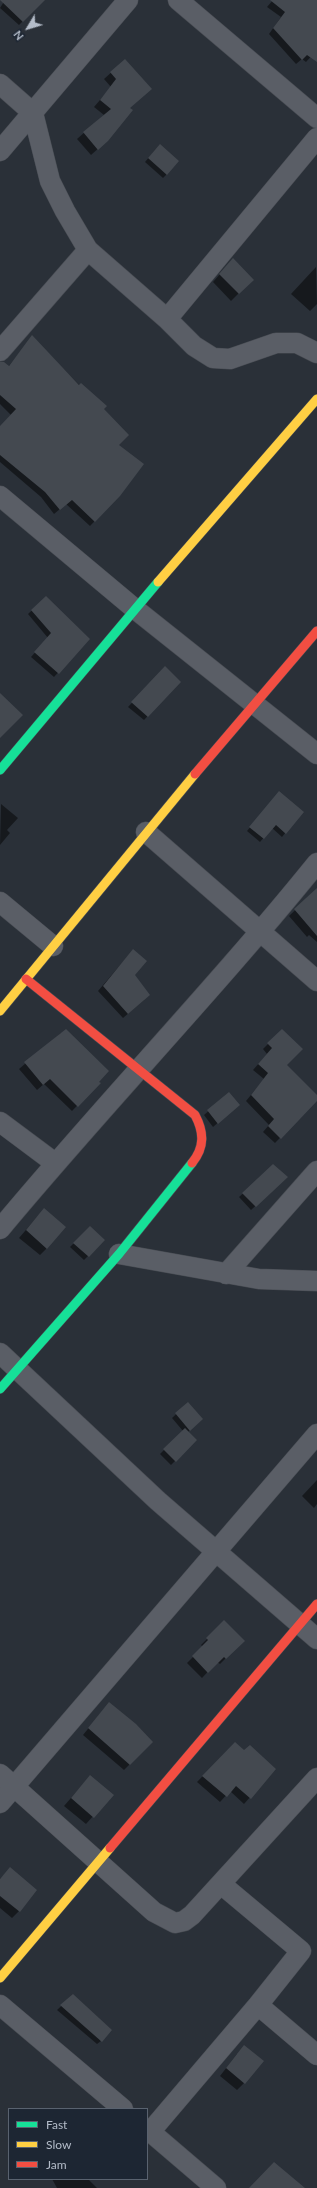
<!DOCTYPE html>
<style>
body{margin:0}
#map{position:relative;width:317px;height:2188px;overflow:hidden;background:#2a3038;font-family:Lato,sans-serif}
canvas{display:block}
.legend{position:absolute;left:8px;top:2108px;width:140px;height:72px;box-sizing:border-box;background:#1d2633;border:1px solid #59626f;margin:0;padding:5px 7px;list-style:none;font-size:12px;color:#b4bcc9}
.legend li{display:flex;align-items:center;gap:8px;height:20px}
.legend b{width:20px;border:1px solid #59626f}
.north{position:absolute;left:8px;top:8px;width:40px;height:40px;-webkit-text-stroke:3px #1d2633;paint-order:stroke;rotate:232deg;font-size:11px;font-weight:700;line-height:16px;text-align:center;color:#b4bcc9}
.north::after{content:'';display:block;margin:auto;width:14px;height:18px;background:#b4bcc9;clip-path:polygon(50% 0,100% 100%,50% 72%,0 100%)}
</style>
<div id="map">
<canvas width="317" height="2188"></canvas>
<ul class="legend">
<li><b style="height:5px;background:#16e098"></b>Fast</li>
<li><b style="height:5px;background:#ffcf43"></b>Slow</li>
<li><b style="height:5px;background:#f24e42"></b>Jam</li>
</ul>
<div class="north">N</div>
</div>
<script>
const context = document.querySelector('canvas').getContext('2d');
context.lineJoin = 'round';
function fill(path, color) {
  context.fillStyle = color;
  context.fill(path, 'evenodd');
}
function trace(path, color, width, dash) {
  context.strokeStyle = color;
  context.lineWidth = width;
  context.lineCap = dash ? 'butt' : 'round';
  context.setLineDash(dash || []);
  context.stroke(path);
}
const shadow = new Path2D(`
 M 5,0 L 44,0 L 19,25 L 0,8 Z
 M 273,0 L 317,0 L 317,50 L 306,62 L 302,59 L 296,64 L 269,34 L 281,17 L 267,7 Z
 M 125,60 L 129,108 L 100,147 L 91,155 L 77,139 L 104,115 L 94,107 L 111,87 L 104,79 Z
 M 156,149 L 167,174 L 163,178 L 145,162 Z
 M 233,259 L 252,280 L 231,301 L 213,282 Z
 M 316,267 L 317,304 L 310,311 L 291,294 Z
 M 32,337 L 103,409 L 118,445 L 120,495 L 90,526 L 66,504 L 54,514 L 41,497 L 0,462 L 0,427 L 11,415 L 0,404 L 0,370 L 8,367 Z
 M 46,597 L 89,639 L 54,677 L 31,657 L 48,638 L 28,614 Z
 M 165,668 L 180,682 L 144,720 L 128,707 Z
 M 276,796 L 302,812 L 282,837 L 272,828 L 260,842 L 247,831 Z
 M 1,804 L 18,818 L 7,830 L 10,833 L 0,845 Z
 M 313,893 L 317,898 L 317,942 L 309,935 L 307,937 L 289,916 Z
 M 133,950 L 133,975 L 144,1000 L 123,1018 L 98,991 Z
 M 282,1030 L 285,1065 L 317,1097 L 317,1100 L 275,1143 L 263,1132 L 269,1125 L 246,1101 L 264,1079 L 253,1070 L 267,1054 L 263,1049 Z
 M 61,1033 L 99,1083 L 72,1111 L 44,1084 L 37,1090 L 19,1069 Z
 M 229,1093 L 235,1108 L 213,1127 L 204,1115 Z
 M 273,1166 L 287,1177 L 251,1210 L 239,1197 Z
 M 37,1217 L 47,1248 L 40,1255 L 19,1238 Z
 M 90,1227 L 104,1240 L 84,1260 L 70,1247 Z
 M 188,1403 L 202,1419 L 188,1432 L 196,1440 L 171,1465 L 160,1454 L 183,1431 L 172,1418 Z
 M 317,1480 L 317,1504 L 314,1508 L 302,1496 Z
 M 224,1622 L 243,1641 L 220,1664 L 217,1662 L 202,1678 L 187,1663 L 203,1647 L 201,1645 Z
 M 104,1709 L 152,1742 L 124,1770 L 83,1735 Z
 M 235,1743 L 244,1752 L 275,1769 L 244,1804 L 230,1791 L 220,1802 L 197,1782 Z
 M 90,1776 L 112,1795 L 86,1824 L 64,1806 Z
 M 10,1869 L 19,1911 L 12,1918 L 0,1908 L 0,1879 Z
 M 73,1995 L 101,2041 L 97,2044 L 57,2010 Z
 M 237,2054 L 244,2083 L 237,2090 L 220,2076 Z
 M 52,2179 L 88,2179 L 97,2188 L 57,2188 Z`);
const building = new Path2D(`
 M 0,0 L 45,0 L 23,22 Z
 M 270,0 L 317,0 L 317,62 L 307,55 L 302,60 L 273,28 L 285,12 Z
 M 125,59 L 152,89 L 130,108 L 133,110 L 108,141 L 98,150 L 83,132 L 111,109 L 100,100 L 116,79 L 110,72 Z
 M 160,144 L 179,161 L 167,175 L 148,158 Z
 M 233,258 L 254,280 L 239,294 L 219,274 Z
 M 32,335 L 79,385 L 81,383 L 107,406 L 104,409 L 129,435 L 119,445 L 144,464 L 120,496 L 95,522 L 72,500 L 60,510 L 45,492 L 0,455 L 0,426 L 16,409 L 0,395 L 0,362 L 4,362 L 9,366 Z
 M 46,596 L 90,639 L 59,674 L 34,652 L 51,633 L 31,610 Z
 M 165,666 L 181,682 L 148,717 L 131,702 Z
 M 0,693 L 23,715 L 0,738 Z
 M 279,791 L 304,812 L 286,834 L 276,825 L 264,839 L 249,827 Z
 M 317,888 L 317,936 L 294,909 Z
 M 133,949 L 147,961 L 135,975 L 150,995 L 128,1014 L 103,986 Z
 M 66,1029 L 109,1071 L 99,1082 L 101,1083 L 78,1107 L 50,1079 L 43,1085 L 24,1062 Z
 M 282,1029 L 303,1049 L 287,1065 L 317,1095 L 317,1101 L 281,1139 L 268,1126 L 274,1119 L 251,1095 L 268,1073 L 258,1064 L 272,1048 L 267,1043 Z
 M 229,1092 L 240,1105 L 218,1124 L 207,1110 Z
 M 273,1164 L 288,1177 L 256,1207 L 242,1193 Z
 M 44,1208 L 66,1227 L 47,1249 L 26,1230 Z
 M 90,1226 L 105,1240 L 89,1257 L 73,1243 Z
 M 188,1402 L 203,1419 L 190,1431 L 175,1413 Z
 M 185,1428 L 197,1440 L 176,1462 L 163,1449 Z
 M 224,1620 L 245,1641 L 226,1659 L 224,1657 L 208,1673 L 192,1656 L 208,1640 L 206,1638 Z
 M 109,1702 L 136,1724 L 153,1742 L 130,1765 L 88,1728 Z
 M 235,1742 L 244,1750 L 250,1745 L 276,1769 L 251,1799 L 236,1786 L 227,1797 L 202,1776 Z
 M 90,1775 L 114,1795 L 94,1818 L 71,1798 Z
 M 10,1867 L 37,1890 L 20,1912 L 0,1896 L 0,1879 Z
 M 73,1994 L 112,2030 L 102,2042 L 60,2005 Z
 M 244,2045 L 264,2061 L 245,2084 L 226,2068 Z
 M 274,2162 L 305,2188 L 249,2188 Z`);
const street = new Path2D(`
 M 178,0 L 317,118
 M 0,84 L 33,113 L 50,181 L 65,211 L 88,250 L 167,319 L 194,346 L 213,358 L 230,359 L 276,343 L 297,343 L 317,353
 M 0,151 L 128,0
 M 167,319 L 317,138
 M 0,351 L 88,250
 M 0,496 L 135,609 L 317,754
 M 146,832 L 317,981
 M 0,902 L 53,946
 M 0,1122 L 55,1163
 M 0,1229 C 103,1105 216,988 317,863
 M 119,1254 L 259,1279 L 317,1281
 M 226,1274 L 317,1171
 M 0,1353 L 158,1501 L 317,1639
 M 0,1774 L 154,1912 L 175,1923 L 184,1921 L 192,1915 L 317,1778
 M 0,1803 L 317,1434
 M 0,2005 L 123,2109
 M 258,2005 L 317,2055
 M 147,2129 L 216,2188
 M 150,2132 L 258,2005 L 301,1951 L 221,1884`);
const fast = new Path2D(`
 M 0,770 L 158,582
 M 0,1389 L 119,1254 L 192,1163`);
const slow = new Path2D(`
 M 158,582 L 317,399
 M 0,1011 L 195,774
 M 0,1978 L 110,1848`);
const jam = new Path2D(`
 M 195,774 L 317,631
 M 26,979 L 195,1115 C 204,1132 205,1147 192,1163
 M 110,1848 L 317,1604`);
fill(shadow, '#0007');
fill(building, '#444950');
trace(street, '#484c53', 21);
trace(fast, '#484c53', 10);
trace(slow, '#484c53', 10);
trace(jam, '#484c53', 10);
trace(street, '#5a5e66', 20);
trace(fast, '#16e098', 9);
trace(slow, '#ffcf43', 9);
trace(jam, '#f24e42', 9);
</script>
